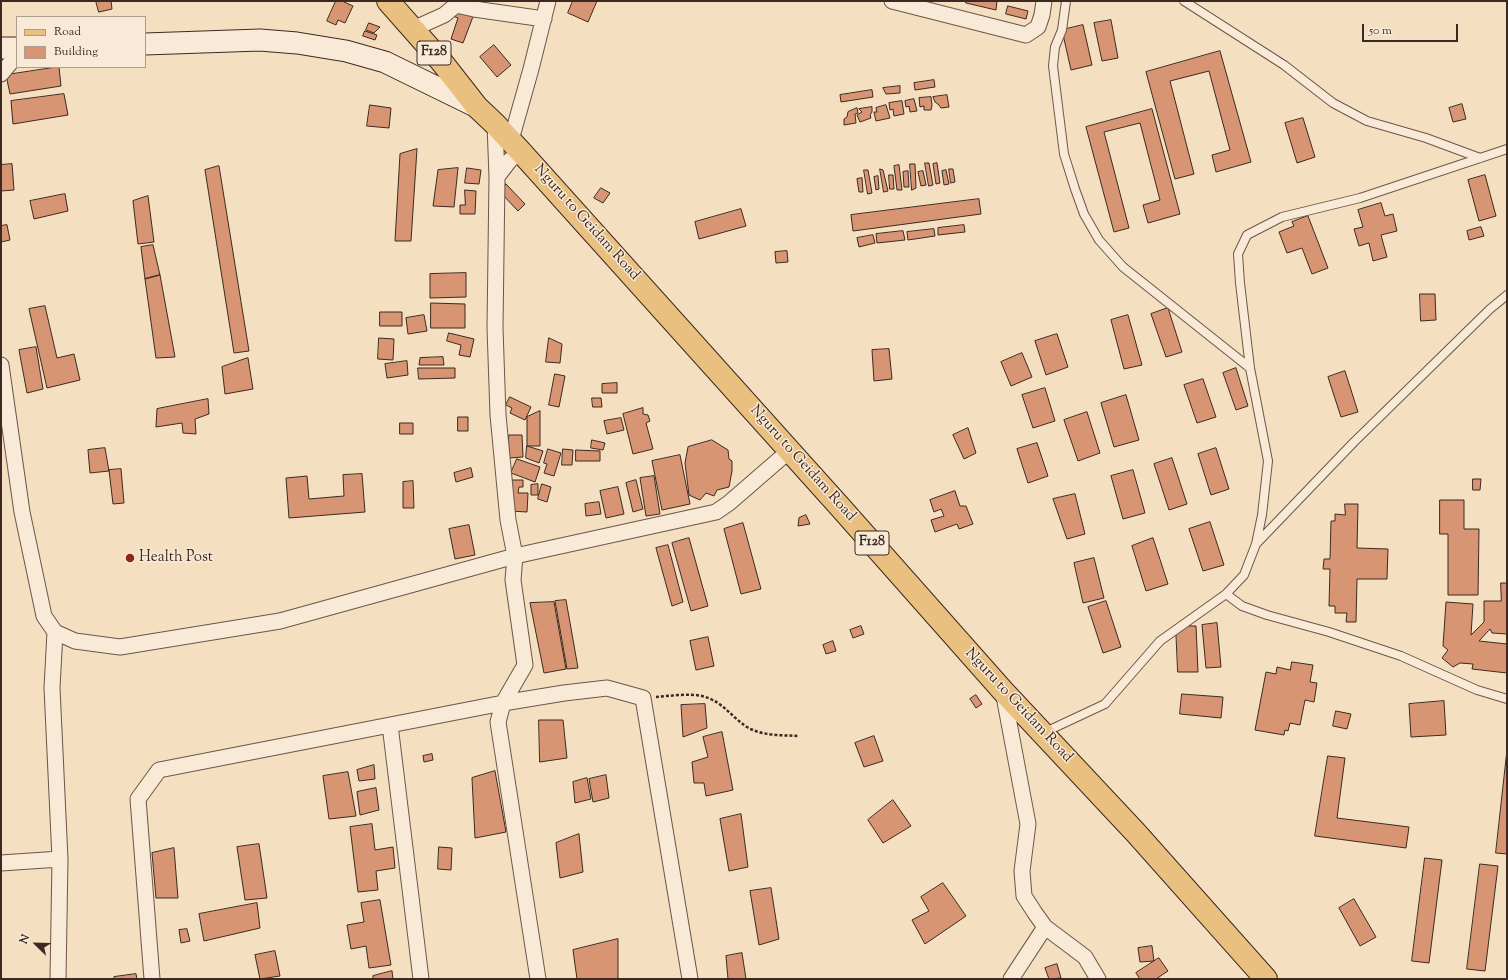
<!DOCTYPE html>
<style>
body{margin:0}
#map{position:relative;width:1508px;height:980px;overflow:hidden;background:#f4dfc1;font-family:"Sorts Mill Goudy",serif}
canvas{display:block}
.frame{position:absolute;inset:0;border:2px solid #3d2921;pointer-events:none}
.legend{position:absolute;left:16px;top:16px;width:130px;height:52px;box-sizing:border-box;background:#f8ead7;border:1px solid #ad9d8e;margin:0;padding:5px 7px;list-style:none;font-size:12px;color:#3d2921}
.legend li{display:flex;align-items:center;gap:8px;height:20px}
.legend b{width:20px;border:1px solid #ad9d8e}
.north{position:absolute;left:16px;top:924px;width:40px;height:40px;-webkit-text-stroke:3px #f8ead7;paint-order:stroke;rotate:293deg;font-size:11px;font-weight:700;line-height:16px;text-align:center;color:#3d2921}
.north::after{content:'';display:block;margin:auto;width:14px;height:18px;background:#3d2921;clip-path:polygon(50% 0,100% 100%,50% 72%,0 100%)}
.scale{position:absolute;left:1362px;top:24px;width:96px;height:18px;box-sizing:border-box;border:2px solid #3d2921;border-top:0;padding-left:5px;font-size:12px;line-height:14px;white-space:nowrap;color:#3d2921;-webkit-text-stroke:3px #f8ead7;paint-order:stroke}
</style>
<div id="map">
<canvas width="1508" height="980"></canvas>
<div class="frame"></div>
<ul class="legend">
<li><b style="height:5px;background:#eac080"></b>Road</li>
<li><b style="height:11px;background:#d79573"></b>Building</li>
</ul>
<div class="north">N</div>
<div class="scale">50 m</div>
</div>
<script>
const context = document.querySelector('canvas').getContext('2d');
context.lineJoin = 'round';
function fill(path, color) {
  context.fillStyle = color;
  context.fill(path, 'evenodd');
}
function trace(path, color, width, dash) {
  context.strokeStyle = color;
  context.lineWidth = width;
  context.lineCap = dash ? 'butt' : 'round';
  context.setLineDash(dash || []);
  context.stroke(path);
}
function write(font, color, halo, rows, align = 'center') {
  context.font = font + ' "Sorts Mill Goudy",serif';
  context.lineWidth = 3;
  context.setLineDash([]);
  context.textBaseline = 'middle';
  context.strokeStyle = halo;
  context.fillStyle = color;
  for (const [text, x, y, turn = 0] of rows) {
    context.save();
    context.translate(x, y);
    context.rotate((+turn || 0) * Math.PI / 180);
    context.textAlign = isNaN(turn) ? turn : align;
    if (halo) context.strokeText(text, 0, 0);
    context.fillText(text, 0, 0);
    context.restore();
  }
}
const building = new Path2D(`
 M 96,1 L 111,1 L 112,9 L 99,12 Z
 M 336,1 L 342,1 L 353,6 L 345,23 L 338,20 L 336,25 L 327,21 Z
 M 573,1 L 597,1 L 588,22 L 568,13 Z
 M 966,1 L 997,1 L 996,10 L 966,3 Z
 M 1008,6 L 1028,11 L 1026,19 L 1006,14 Z
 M 463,10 L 474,14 L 463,43 L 451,39 L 458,18 L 453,16 Z
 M 1111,20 L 1118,58 L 1102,61 L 1094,23 Z
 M 369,23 L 380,27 L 374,33 L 366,30 Z
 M 1083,25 L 1092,65 L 1071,70 L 1062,30 Z
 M 365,31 L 377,35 L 375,40 L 363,36 Z
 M 494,45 L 511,65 L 497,77 L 480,57 Z
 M 1220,51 L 1251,162 L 1216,172 L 1212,155 L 1230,150 L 1209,71 L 1170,81 L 1194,174 L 1175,179 L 1146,72 Z
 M 59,67 L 61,86 L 10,94 L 6,75 Z
 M 934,80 L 935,87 L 915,90 L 914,83 Z
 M 900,86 L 900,93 L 886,94 L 883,88 Z
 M 872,90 L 873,97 L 841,102 L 840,95 Z
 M 64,94 L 68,115 L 13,124 L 11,101 Z
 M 947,95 L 949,107 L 941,108 L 938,104 L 935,102 L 933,97 Z
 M 931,97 L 932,105 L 931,110 L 924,110 L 924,106 L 920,107 L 919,98 Z
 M 914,99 L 917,111 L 910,112 L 909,106 L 906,107 L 905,101 Z
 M 902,101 L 904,114 L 894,116 L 893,109 L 890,110 L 889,103 Z
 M 1462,104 L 1466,119 L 1453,122 L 1449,108 Z
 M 370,105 L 391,108 L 389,128 L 367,126 Z
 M 886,105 L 890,118 L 876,121 L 874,112 L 877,112 L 876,108 Z
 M 872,107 L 872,112 L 870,115 L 871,118 L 860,122 L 857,115 L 862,112 L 859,109 Z
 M 857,108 L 858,113 L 855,114 L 856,123 L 844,125 L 844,119 L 847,117 L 848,112 Z
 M 1152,109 L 1180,214 L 1148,223 L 1143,205 L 1160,200 L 1140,123 L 1104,132 L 1129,228 L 1114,232 L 1086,127 Z
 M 1303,118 L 1315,157 L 1297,163 L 1285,123 Z
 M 417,149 L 411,241 L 395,241 L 400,154 Z
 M 925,163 L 929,163 L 933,185 L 929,186 Z
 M 937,163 L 940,183 L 936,184 L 933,164 Z
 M 12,164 L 14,190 L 1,191 L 1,165 Z
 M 910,164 L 915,164 L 916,188 L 912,190 Z
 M 899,165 L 902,190 L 897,190 L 894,166 Z
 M 219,166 L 249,351 L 234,353 L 205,170 Z
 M 458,168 L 454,207 L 433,206 L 438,170 Z
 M 467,168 L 481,170 L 479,184 L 465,183 Z
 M 880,169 L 883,170 L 888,191 L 884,192 Z
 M 949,169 L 953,169 L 955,182 L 951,183 Z
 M 864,170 L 868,170 L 872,193 L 868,194 Z
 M 946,170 L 949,184 L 944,185 L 942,171 Z
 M 908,171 L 909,187 L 904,187 L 903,172 Z
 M 923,171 L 926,185 L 921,186 L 918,172 Z
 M 889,175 L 893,175 L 894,189 L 890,189 Z
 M 1485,175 L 1496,216 L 1479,221 L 1468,180 Z
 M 878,176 L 879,189 L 876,190 L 874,177 Z
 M 862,178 L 863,192 L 859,192 L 857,179 Z
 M 506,184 L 525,204 L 518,211 L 502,194 Z
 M 601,188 L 610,193 L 603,203 L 594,198 Z
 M 465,190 L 476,191 L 475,214 L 460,214 L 460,205 L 465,205 Z
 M 65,194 L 68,211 L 34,219 L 30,201 Z
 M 148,196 L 154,242 L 138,244 L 133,201 Z
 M 979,199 L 981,214 L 853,231 L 851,215 Z
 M 1381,203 L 1385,216 L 1393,214 L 1397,231 L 1381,235 L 1387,257 L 1373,261 L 1369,243 L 1359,246 L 1354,229 L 1363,227 L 1358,210 Z
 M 741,209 L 746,226 L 699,239 L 695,222 Z
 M 1308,216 L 1328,268 L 1312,274 L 1302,248 L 1287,253 L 1279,232 L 1294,226 L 1292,222 Z
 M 7,225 L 10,240 L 1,242 L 1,226 Z
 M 964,225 L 965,232 L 938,235 L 938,228 Z
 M 1481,227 L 1484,236 L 1469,240 L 1467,231 Z
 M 934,229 L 935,236 L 908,240 L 907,232 Z
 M 903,231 L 905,240 L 877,243 L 876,234 Z
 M 873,235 L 875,243 L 859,247 L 857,238 Z
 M 153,245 L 160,275 L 145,279 L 141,247 Z
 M 787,251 L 788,262 L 776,263 L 775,252 Z
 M 466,273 L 466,297 L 430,298 L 430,274 Z
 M 160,275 L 175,357 L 156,358 L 145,279 Z
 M 1420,294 L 1435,294 L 1436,320 L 1421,321 Z
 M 431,303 L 465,304 L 465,328 L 431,328 Z
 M 45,306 L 57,358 L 74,354 L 80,380 L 47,388 L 29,309 Z
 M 1168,308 L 1182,352 L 1166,357 L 1151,314 Z
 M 380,312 L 402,312 L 402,326 L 380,326 Z
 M 424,315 L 427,331 L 408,334 L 406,318 Z
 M 1128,315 L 1142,365 L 1124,369 L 1111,320 Z
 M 449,333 L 474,339 L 470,357 L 459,355 L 461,345 L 447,341 Z
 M 1057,334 L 1068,367 L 1046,375 L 1035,341 Z
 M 379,338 L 394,339 L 393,360 L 378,359 Z
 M 549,338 L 562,344 L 560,363 L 546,362 Z
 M 36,347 L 43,389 L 27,393 L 19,350 Z
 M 889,349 L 892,379 L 874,381 L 872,350 Z
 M 1022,353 L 1032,377 L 1011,386 L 1001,362 Z
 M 443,357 L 444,365 L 419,365 L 420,358 Z
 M 248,358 L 253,389 L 225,394 L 222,367 Z
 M 407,361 L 408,375 L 387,378 L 385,364 Z
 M 418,368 L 455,368 L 455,378 L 419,379 Z
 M 1236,368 L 1248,406 L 1236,410 L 1223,373 Z
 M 1345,371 L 1358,412 L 1341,417 L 1328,377 Z
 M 555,374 L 565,376 L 559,407 L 549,405 Z
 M 1203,379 L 1216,417 L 1197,423 L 1184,385 Z
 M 617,383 L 617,393 L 602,393 L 602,384 Z
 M 1045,388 L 1055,421 L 1033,428 L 1022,395 Z
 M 1126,395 L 1139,440 L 1114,447 L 1101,403 Z
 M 510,397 L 531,407 L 525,420 L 510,413 L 512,408 L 506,405 Z
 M 592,398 L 601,398 L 602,407 L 593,407 Z
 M 208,399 L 209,414 L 195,419 L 196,434 L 183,433 L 182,423 L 156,427 L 157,409 Z
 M 643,408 L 643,414 L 648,415 L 650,421 L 646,423 L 653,449 L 633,454 L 623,414 Z
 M 540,411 L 540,446 L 527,446 L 527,417 Z
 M 1087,412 L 1100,453 L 1078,461 L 1064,420 Z
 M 458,417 L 468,417 L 468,431 L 458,431 Z
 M 621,418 L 624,430 L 607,434 L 604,421 Z
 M 400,423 L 413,423 L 413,434 L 400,434 Z
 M 968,428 L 976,453 L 964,459 L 953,435 Z
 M 509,435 L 522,435 L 523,457 L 509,458 Z
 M 592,440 L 605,443 L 603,450 L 591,448 Z
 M 712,440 L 728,450 L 729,459 L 732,461 L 732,471 L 729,487 L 717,490 L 714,496 L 706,493 L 700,500 L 689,495 L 685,463 L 688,447 Z
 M 1037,443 L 1048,476 L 1028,483 L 1017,449 Z
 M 527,446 L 543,451 L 539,463 L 526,458 Z
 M 105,448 L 109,471 L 90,473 L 88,450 Z
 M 1216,448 L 1229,489 L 1211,495 L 1198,454 Z
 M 548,449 L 561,453 L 554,476 L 544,473 L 547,464 L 544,463 Z
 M 563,449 L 573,450 L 572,465 L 562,465 Z
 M 576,450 L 600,451 L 600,461 L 576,461 Z
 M 680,455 L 690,504 L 662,510 L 652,461 Z
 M 1172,458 L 1187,504 L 1169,510 L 1154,464 Z
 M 517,459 L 540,467 L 535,482 L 511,473 Z
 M 471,468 L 473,477 L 456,482 L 454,473 Z
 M 121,469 L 124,503 L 113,504 L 109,470 Z
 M 1133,470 L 1145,513 L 1123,519 L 1111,476 Z
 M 362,474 L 365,512 L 289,518 L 286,478 L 307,476 L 309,499 L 344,496 L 343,475 Z
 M 654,476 L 660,514 L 646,516 L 640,478 Z
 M 1473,479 L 1481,479 L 1480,490 L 1473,490 Z
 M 511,480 L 523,480 L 523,487 L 519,487 L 518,493 L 528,493 L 527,512 L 510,511 Z
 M 636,480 L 643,509 L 633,512 L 626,483 Z
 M 413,481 L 414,508 L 403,508 L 403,482 Z
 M 538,484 L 538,495 L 531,495 L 531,485 Z
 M 542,484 L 551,487 L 547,502 L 538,499 Z
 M 618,487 L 624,514 L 606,518 L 600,491 Z
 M 955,491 L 960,506 L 966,506 L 973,524 L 959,529 L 957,524 L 935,532 L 931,520 L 944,516 L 941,509 L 934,512 L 930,500 Z
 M 1075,494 L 1085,534 L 1067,539 L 1053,499 Z
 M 1440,500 L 1464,500 L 1464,529 L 1479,529 L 1478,595 L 1448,595 L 1448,534 L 1440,534 Z
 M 599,502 L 601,514 L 586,516 L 585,504 Z
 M 1345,504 L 1358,504 L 1357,548 L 1388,549 L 1387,579 L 1357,579 L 1356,622 L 1346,622 L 1347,613 L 1335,613 L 1335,606 L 1329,606 L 1330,569 L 1323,569 L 1324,559 L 1330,559 L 1331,521 L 1335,521 L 1335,514 L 1345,515 Z
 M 806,515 L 810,524 L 798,526 L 799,518 Z
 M 1210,522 L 1224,565 L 1203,571 L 1189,529 Z
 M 743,523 L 761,589 L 741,594 L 724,529 Z
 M 469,525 L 475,555 L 455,559 L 449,529 Z
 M 689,538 L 708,606 L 691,611 L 672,543 Z
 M 1153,538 L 1168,584 L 1146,591 L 1132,546 Z
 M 668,545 L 683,602 L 672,606 L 656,548 Z
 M 1094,558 L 1104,598 L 1083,603 L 1074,563 Z
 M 1501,583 L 1507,583 L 1507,634 L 1492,633 L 1490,629 L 1479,641 L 1507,644 L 1507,673 L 1472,669 L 1473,664 L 1460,663 L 1453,667 L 1442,658 L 1448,650 L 1443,646 L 1446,602 L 1473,604 L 1471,635 L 1484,622 L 1484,601 L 1501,601 Z
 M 566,600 L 578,668 L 567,669 L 555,601 Z
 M 1106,601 L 1121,647 L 1103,653 L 1088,607 Z
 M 554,602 L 566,669 L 544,673 L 530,603 Z
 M 1217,623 L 1221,667 L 1206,668 L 1202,625 Z
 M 861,626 L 864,634 L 853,638 L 850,630 Z
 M 1176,626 L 1196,626 L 1198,672 L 1178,672 Z
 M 708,637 L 714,666 L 696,670 L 690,641 Z
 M 833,641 L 836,651 L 826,654 L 823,645 Z
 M 1292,662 L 1313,665 L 1310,682 L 1317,683 L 1314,702 L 1305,700 L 1300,725 L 1290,723 L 1288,731 L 1285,730 L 1284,735 L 1255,730 L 1266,672 L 1276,674 L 1277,667 L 1290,670 Z
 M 1182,694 L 1223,697 L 1221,718 L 1180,714 Z
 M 976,695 L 982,704 L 976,708 L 970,699 Z
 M 1444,701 L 1446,735 L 1411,737 L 1409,704 Z
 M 705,704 L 707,728 L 683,737 L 681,705 Z
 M 1336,711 L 1351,714 L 1347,729 L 1333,726 Z
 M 539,720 L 563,720 L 567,758 L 540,762 Z
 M 722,732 L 733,790 L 706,796 L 704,783 L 694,783 L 692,762 L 708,757 L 703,737 Z
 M 874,736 L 883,761 L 864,767 L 855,743 Z
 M 1507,750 L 1507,854 L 1496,853 Z
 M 432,754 L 433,760 L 424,762 L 423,756 Z
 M 1328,756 L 1345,758 L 1337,818 L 1409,827 L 1406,848 L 1315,836 Z
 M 374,765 L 375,779 L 359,781 L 357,770 Z
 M 495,771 L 506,832 L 475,838 L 472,778 Z
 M 348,772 L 356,816 L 329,819 L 323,776 Z
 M 606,775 L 609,798 L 593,802 L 589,779 Z
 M 587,778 L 591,799 L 575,803 L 573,782 Z
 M 376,788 L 379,810 L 360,815 L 357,792 Z
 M 893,800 L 911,826 L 883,843 L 868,820 Z
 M 741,814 L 748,867 L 729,871 L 720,819 Z
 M 372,824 L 375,850 L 393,847 L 395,868 L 376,871 L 378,890 L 358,892 L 350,827 Z
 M 579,834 L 583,872 L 560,878 L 556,843 Z
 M 259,844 L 267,898 L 245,900 L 237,847 Z
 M 439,847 L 452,848 L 451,870 L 438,869 Z
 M 174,848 L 178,898 L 156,898 L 152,853 Z
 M 1425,858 L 1442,860 L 1429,963 L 1412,961 Z
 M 1480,864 L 1498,866 L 1485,971 L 1467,969 Z
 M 943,883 L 966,916 L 925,944 L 912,920 L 929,911 L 921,897 Z
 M 771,888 L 779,939 L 759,945 L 750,891 Z
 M 1354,899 L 1376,937 L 1360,946 L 1339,908 Z
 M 380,900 L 391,965 L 369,968 L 366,946 L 351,949 L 347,925 L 364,922 L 361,903 Z
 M 257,903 L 260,928 L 204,941 L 199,914 Z
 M 187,929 L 190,941 L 181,943 L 179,930 Z
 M 618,939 L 618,979 L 577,979 L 573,950 Z
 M 1152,946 L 1154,961 L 1140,962 L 1138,948 Z
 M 275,951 L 280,976 L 260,979 L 255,955 Z
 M 742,953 L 746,979 L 728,979 L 726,956 Z
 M 1159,958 L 1168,971 L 1156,979 L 1140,979 L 1136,973 Z
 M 1057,964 L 1061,978 L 1049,979 L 1045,968 Z
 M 392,971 L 393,979 L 373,979 L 373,976 Z
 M 136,974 L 137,979 L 114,979 L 114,977 Z`);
const path = new Path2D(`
 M 656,697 C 670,696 688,693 702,696 C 724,702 730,716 747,727 C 762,736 781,735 798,736`);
const service = new Path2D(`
 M 1066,1 L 1062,30 L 1055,47 L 1053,66 L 1064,154 L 1075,189 L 1084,214 L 1099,240 L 1123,267 L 1250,368
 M 1184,1 L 1284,65 L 1333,103 L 1367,121 L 1426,138 L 1480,158
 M 1257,543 L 1354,442 L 1490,309 L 1507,295
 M 1226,594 L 1242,606 L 1267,615 L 1329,632 L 1401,656 L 1477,690 L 1507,699
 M 1043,733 L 1105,704 L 1160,641 L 1226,594 L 1244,575 L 1256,544 L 1262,515 L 1268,461 L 1250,368 L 1240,283 L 1238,254 L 1247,235 L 1282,217 L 1360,198 L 1507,149`);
const minor = new Path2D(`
 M 892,1 L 1026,35 L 1038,27 L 1042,15 L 1044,1
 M 413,29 L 444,15 L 456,5 L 474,9 L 544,19
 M 1,74 L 17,55
 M 495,124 L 497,177 L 495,328 L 498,415 L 508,520 L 515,556 L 513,580 L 525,665 L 503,703 L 498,722 L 538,979
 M 511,140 L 531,69 L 548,1
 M 497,177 L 510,160 L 521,152
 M 1,365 L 22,512 L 44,616 L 55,632 L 75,641 L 120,647 L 280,621 L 515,556 L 716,512 L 729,503 L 789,451
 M 55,632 L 52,688 L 60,859 L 58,979
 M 1003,691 L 1028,824 L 1022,871 L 1024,896 L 1035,913 L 1045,927 L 1085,957 L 1098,979
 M 390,725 L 421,979
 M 1,863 L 60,859
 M 152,979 L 138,799 L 159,770 L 503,703 L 564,693 L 607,688 L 643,698 L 690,979
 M 1011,979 L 1045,927`);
const secondary = new Path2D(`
 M 145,44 L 260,40 L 297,43 L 346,51 L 385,62 L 477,107
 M 1,48 L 17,48`);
const primary = new Path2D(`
 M 388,1 L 441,61 L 477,107 L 495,124 L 521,152 L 841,508 L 1003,691 L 1136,833 L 1266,979`);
const markers = [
 [130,558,5,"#8f2418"]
];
const shields = [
 [434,53,34],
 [872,543,34]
];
const shieldNames = [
 ["F128",434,53],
 ["F128",872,543]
];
const streetNames = [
 ["Nguru to Geidam Road",586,223,48],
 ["Nguru to Geidam Road",802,464,48],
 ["Nguru to Geidam Road",1018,706,47]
];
const poiNames = [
 ["Health Post",139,558]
];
fill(building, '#d79573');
trace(building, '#3d2921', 1);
trace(service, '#6b5649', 10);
trace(minor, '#6b5649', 17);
trace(secondary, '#3d2921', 23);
trace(primary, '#3d2921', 24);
trace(path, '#3d2921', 2.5, [3, 2]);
trace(service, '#f8ead7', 8);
trace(minor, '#f8ead7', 15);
trace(secondary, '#f8ead7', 21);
trace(primary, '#eac080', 22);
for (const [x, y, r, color] of markers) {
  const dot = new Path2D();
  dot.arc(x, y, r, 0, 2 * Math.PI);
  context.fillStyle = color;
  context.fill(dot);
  trace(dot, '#f8ead7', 1.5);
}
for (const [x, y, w] of shields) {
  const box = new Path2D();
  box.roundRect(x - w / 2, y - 12, w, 24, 3);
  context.fillStyle = '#f8ead7';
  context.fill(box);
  trace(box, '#3d2921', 1);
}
write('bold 14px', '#3d2921', null, shieldNames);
write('15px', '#3d2921', '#f8ead7', streetNames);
write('15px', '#3d2921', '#f8ead7', poiNames, 'left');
</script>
